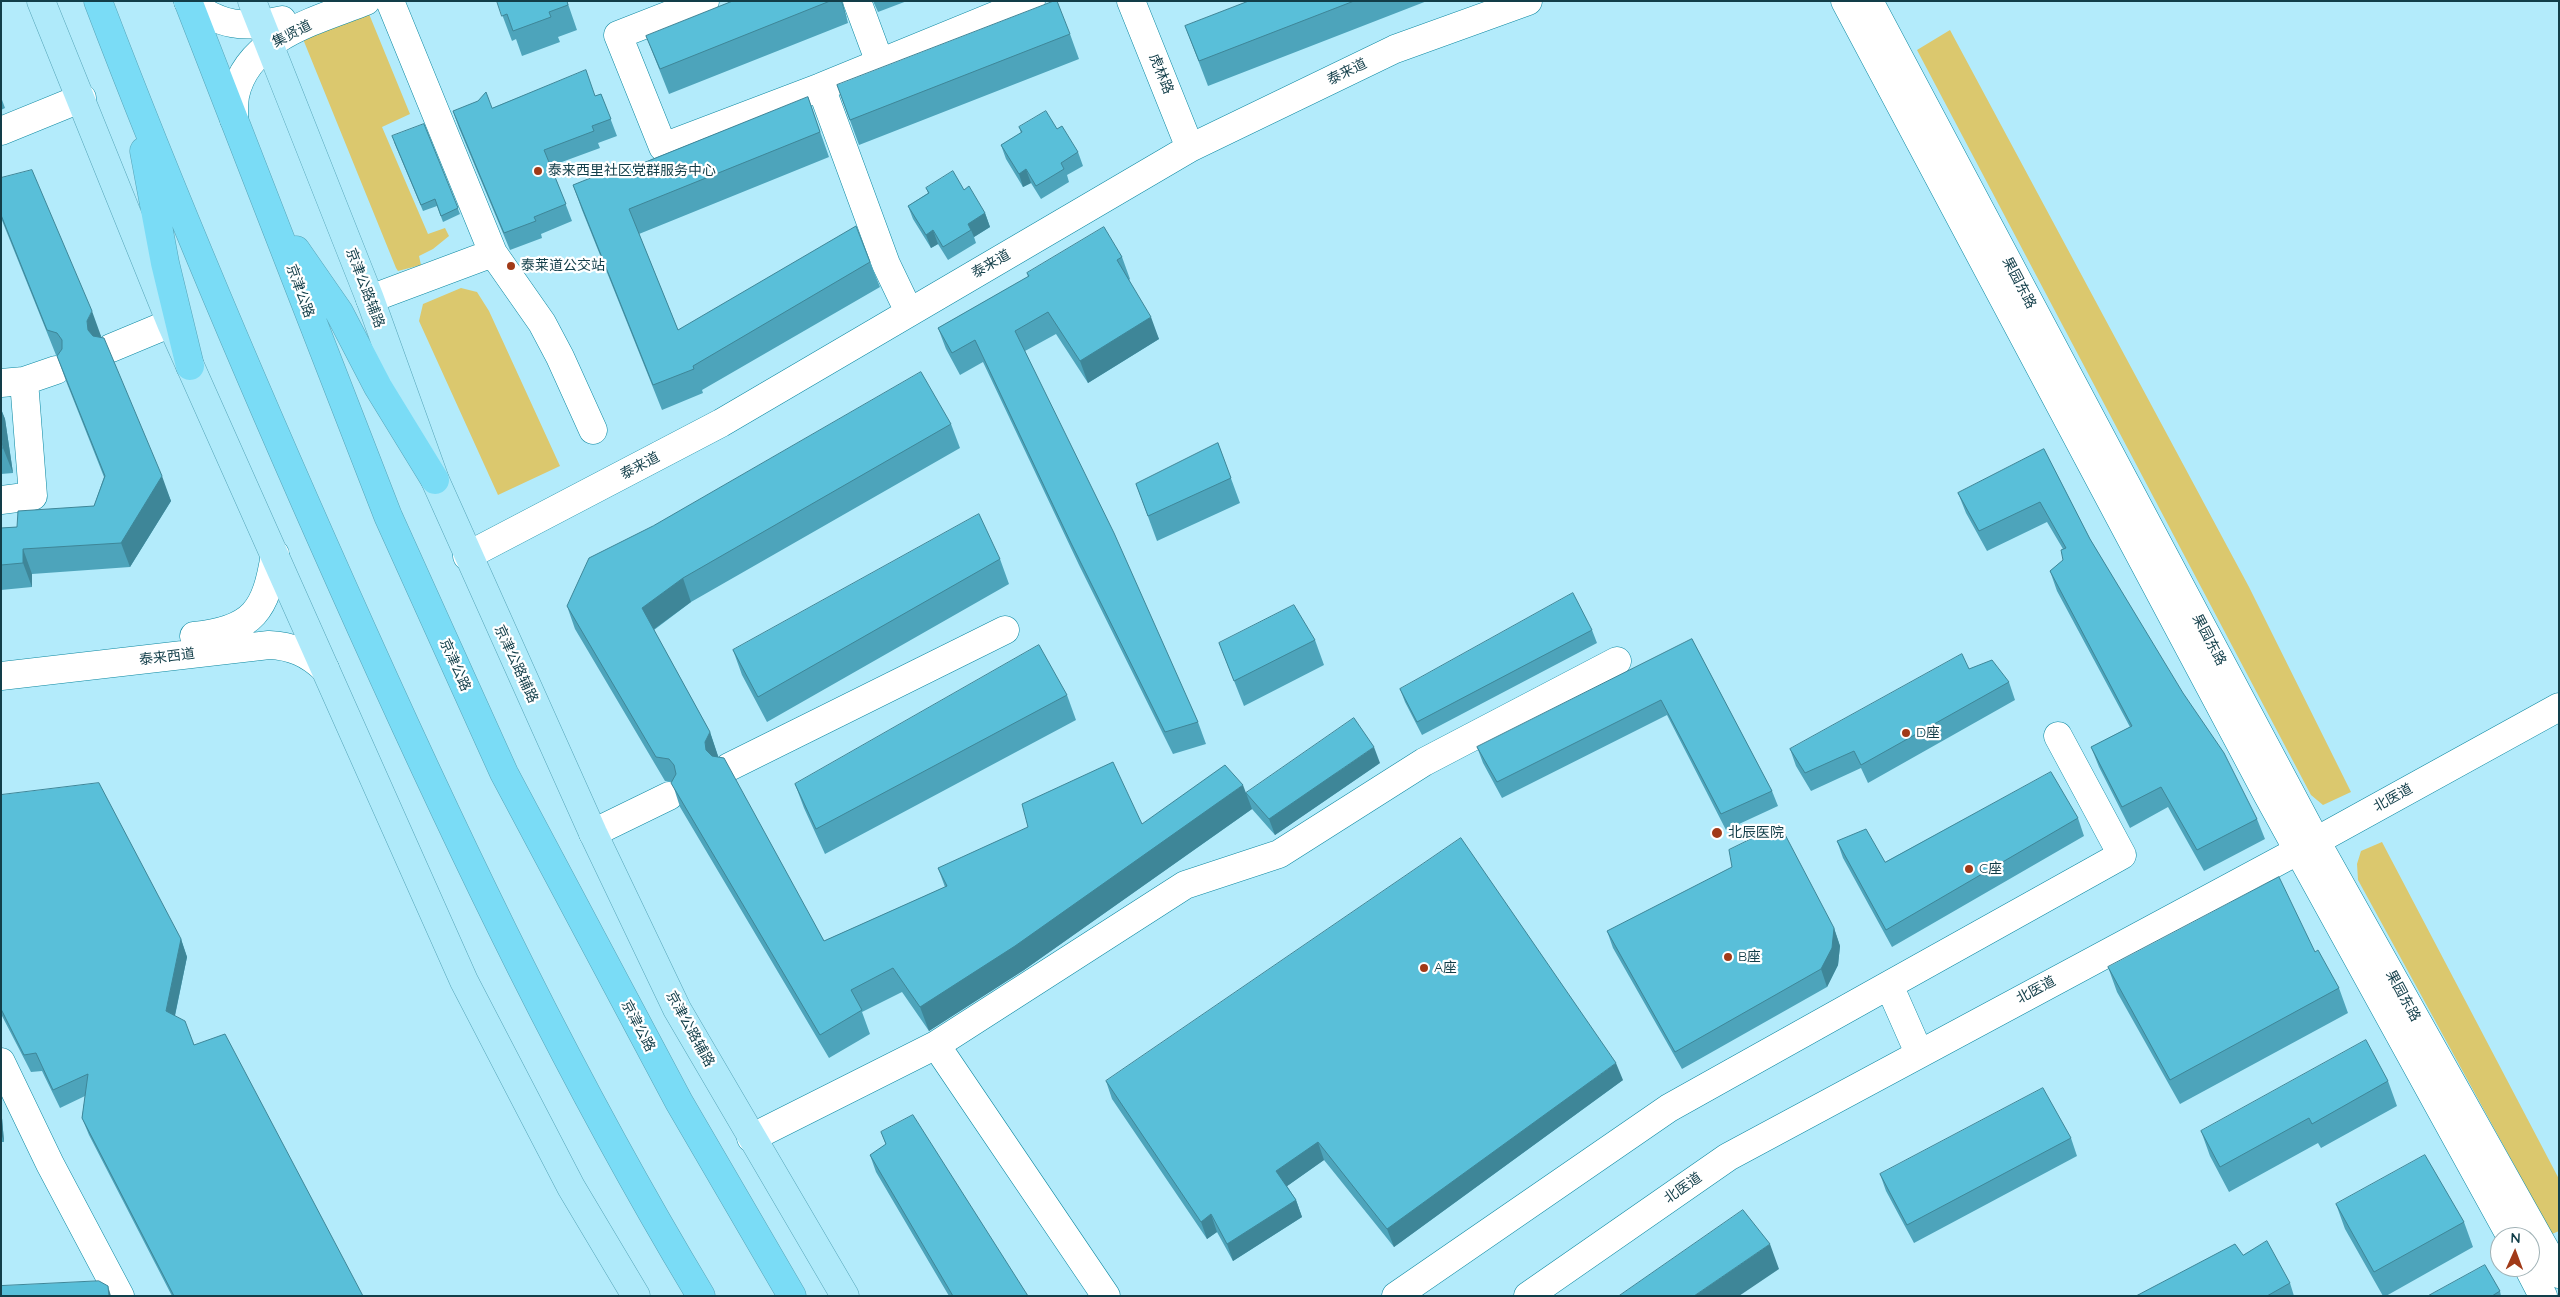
<!DOCTYPE html>
<meta charset="utf-8">
<style>
body{margin:0}
#map{position:relative;width:2560px;height:1297px;overflow:hidden;background:#b3ebfb;font-family:Quicksand,sans-serif}
canvas{display:block}
.frame{position:absolute;inset:0;border:2px solid #123e49;pointer-events:none}
.north{position:absolute;left:2490px;top:1227px;width:50px;height:50px;box-sizing:border-box;background:#fff;border:1px solid #a0b2b6;border-radius:50%;rotate:2deg;font-size:14px;font-weight:700;line-height:20px;text-align:center;color:#123e49}
.north::after{content:'';display:block;margin:auto;width:18px;height:22px;background:#a13a18;clip-path:polygon(50% 0,100% 100%,50% 72%,0 100%)}
</style>
<div id="map">
<canvas width="2560" height="1297"></canvas>
<div class="frame"></div>
<div class="north">N</div>
</div>
<script>
const context = document.querySelector('canvas').getContext('2d');
context.lineJoin = 'round';
function fill(path, color) {
  context.fillStyle = color;
  context.fill(path, 'evenodd');
}
function trace(path, color, width, dash) {
  context.strokeStyle = color;
  context.lineWidth = width;
  context.lineCap = dash ? 'butt' : 'round';
  context.setLineDash(dash || []);
  context.stroke(path);
}
function write(font, color, halo, rows, align = 'center') {
  context.font = font + ' Quicksand,"Noto Sans SC",sans-serif';
  context.lineWidth = 4.5;
  context.setLineDash([]);
  context.textBaseline = 'middle';
  context.strokeStyle = halo;
  context.fillStyle = color;
  for (const [text, x, y, turn = 0] of rows) {
    context.save();
    context.translate(x, y);
    context.rotate((+turn || 0) * Math.PI / 180);
    context.textAlign = isNaN(turn) ? turn : align;
    if (halo) context.strokeText(text, 0, 0);
    context.fillText(text, 0, 0);
    context.restore();
  }
}
const green = new Path2D(`
 M 369,14 L 410,114 L 382,127 L 428,234 L 445,228 L 449,236 L 433,249 L 419,256 L 421,265 L 398,271 L 396,268 L 303,39 Z
 M 1950,30 L 2249,587 L 2351,792 L 2323,805 L 2311,795 L 1917,50 Z
 M 461,288 L 477,292 L 489,311 L 560,466 L 498,495 L 419,321 L 423,304 Z
 M 2382,842 L 2559,1179 L 2559,1231 L 2552,1234 L 2358,880 L 2357,864 L 2361,851 Z`);
const minor = new Path2D(`
 M 188,1 C 219,26 245,29 282,20
 M 390,1 L 493,253 L 542,323 L 560,357 L 593,430
 M 705,1 L 618,35 L 663,147 L 821,87 L 1031,1
 M 857,1 L 880,63
 M 1131,1 L 1190,148
 M 1845,1 L 2267,794 L 2511,1237
 M 1869,1 L 2316,841 L 2559,1274
 M 821,87 L 886,264 L 909,312
 M 234,119 C 234,111 234,103 235,96 C 247,37 318,20 366,1
 M 1,131 L 82,98
 M 370,299 L 493,253
 M 111,348 L 171,323
 M 1,383 L 24,381 L 56,370
 M 1,500 L 33,496 L 24,381
 M 467,556 L 721,423 L 1190,148 L 1395,49 L 1528,1
 M 194,636 C 254,630 266,610 275,554
 M 1,676 L 269,645 C 292,646 308,653 325,669
 M 729,767 L 1005,630
 M 593,833 L 669,796
 M 936,1045 L 1185,885 L 1279,854 L 1424,762 L 1617,661
 M 1919,1053 L 1889,985 L 2122,855 L 2058,736
 M 1,1062 L 50,1164 L 120,1296
 M 751,1138 L 936,1045 L 1106,1296
 M 2528,1267 L 2543,1296
 M 1396,1296 L 1669,1108 L 1889,985
 M 1528,1296 L 1728,1157 L 2316,841 L 2559,707`);
const major = new Path2D(`
 M 41,1 L 171,323 L 464,981 L 571,1187 L 636,1296
 M 252,1 L 370,299 L 435,480 L 593,833 L 677,1009 L 845,1296`);
const highway = new Path2D(`
 M 98,1 C 179,214 269,423 362,630 C 464,857 572,1082 701,1296
 M 188,1 L 388,516 L 504,773 L 679,1102 L 792,1296
 M 144,151 L 165,263 L 190,366
 M 296,250 L 339,312 L 378,387 L 435,480`);
const wall = new Path2D(`
 M 497,1 L 567,1 L 577,30 L 558,37 L 560,42 L 522,56 L 516,39 L 512,41 Z
 M 733,1 L 842,1 L 848,23 L 669,94 L 646,36 Z
 M 873,1 L 907,1 L 878,12 Z
 M 1249,1 L 1427,1 L 1208,86 L 1185,26 Z
 M 1070,34 L 1079,59 L 859,145 L 837,85 Z
 M 601,94 L 617,136 L 598,143 L 600,148 L 551,166 L 572,221 L 541,234 L 542,238 L 510,250 L 459,128 L 453,111 L 492,108 L 595,96 Z
 M 1,97 L 5,108 L 1,110 Z
 M 808,97 L 829,157 L 639,234 L 678,330 L 870,262 L 880,287 L 702,390 L 703,393 L 662,410 L 582,210 L 573,185 L 615,174 Z
 M 424,124 L 460,214 L 443,222 L 437,206 L 423,211 L 394,142 Z
 M 1019,127 L 1057,129 L 1078,152 L 1083,166 L 1067,175 L 1069,182 L 1041,199 L 1031,183 L 1023,187 L 1006,159 L 1001,145 L 1021,133 Z
 M 1,178 L 101,336 L 101,338 L 171,501 L 130,567 L 32,574 L 32,587 L 1,590 L 1,528 L 17,527 L 94,506 L 104,477 L 66,381 L 57,356 L 58,355 L 56,355 L 1,218 Z
 M 926,188 L 964,190 L 985,213 L 990,227 L 974,237 L 976,243 L 948,260 L 938,244 L 931,248 L 913,219 L 908,206 L 928,193 Z
 M 1122,257 L 1130,279 L 1129,280 L 1159,339 L 1088,383 L 1056,334 L 1025,351 L 1198,722 L 1206,744 L 1173,754 L 1079,565 L 983,362 L 960,375 L 946,349 L 938,328 L 1028,277 L 1027,273 Z
 M 1,409 L 5,419 L 13,473 L 1,474 Z
 M 951,424 L 960,448 L 691,602 L 654,630 L 710,732 L 718,756 L 718,757 L 824,941 L 945,887 L 938,868 L 1142,824 L 1246,793 L 1380,763 L 1275,835 L 1252,809 L 1024,970 L 929,1031 L 902,992 L 862,1012 L 870,1034 L 829,1058 L 680,807 L 672,782 L 665,781 L 575,629 L 567,606 Z
 M 1218,443 L 1240,503 L 1157,541 L 1136,484 Z
 M 2044,449 L 2090,539 L 2257,819 L 2265,839 L 2204,871 L 2168,807 L 2130,828 L 2099,767 L 2091,747 L 2130,727 L 2057,591 L 2050,571 L 2063,560 L 2063,549 L 2047,522 L 1987,551 L 1966,513 L 1958,493 Z
 M 1000,559 L 1009,584 L 767,722 L 742,675 L 733,650 Z
 M 1592,630 L 1597,643 L 1422,735 L 1405,702 L 1400,689 Z
 M 1692,639 L 1772,791 L 1778,806 L 1726,830 L 1667,715 L 1502,798 L 1483,763 L 1477,747 Z
 M 1315,640 L 1324,665 L 1244,706 L 1219,643 Z
 M 1969,669 L 2009,682 L 2015,700 L 1868,783 L 1861,768 L 1811,791 L 1796,766 L 1790,749 Z
 M 1067,695 L 1076,720 L 825,854 L 804,808 L 795,784 Z
 M 1,795 L 181,939 L 187,957 L 175,1016 L 363,1296 L 172,1296 L 89,1135 L 82,1118 L 85,1096 L 60,1108 L 42,1071 L 31,1072 L 1,1014 Z
 M 2078,818 L 2084,836 L 1892,947 L 1843,858 L 1837,841 L 1885,862 Z
 M 1834,928 L 1840,946 L 1838,965 L 1827,987 L 1682,1069 L 1613,948 L 1607,931 Z
 M 2315,952 L 2339,988 L 2348,1013 L 2180,1104 L 2117,992 L 2108,967 Z
 M 1623,1080 L 1394,1247 L 1324,1160 L 1287,1186 L 1296,1200 L 1302,1217 L 1233,1261 L 1217,1232 L 1207,1239 L 1112,1099 L 1106,1081 Z
 M 2388,1081 L 2397,1106 L 2321,1148 L 2318,1143 L 2229,1192 L 2210,1156 L 2201,1131 Z
 M 1,1106 L 4,1142 L 1,1142 Z
 M 881,1132 L 1028,1296 L 949,1296 L 876,1172 L 870,1155 L 886,1145 Z
 M 2071,1138 L 2077,1156 L 1914,1243 L 1886,1191 L 1880,1174 Z
 M 2336,1204 L 2464,1222 L 2473,1247 L 2386,1296 L 2383,1296 L 2345,1229 Z
 M 2243,1255 L 2290,1283 L 2294,1296 L 2136,1296 Z
 M 2500,1291 L 2501,1296 L 2428,1296 Z`);
const shadedWall = new Path2D(`
 M 841,1 L 842,1 L 848,23 Z
 M 1026,169 L 1031,183 L 1023,187 L 1019,174 Z
 M 985,213 L 990,227 L 974,237 L 971,230 L 968,224 Z
 M 933,230 L 938,244 L 931,248 L 926,235 Z
 M 92,311 L 101,336 L 96,346 L 88,330 L 87,321 Z
 M 1151,317 L 1159,339 L 1088,383 L 1080,361 Z
 M 1,409 L 5,419 L 13,473 L 3,448 L 1,432 Z
 M 162,476 L 171,501 L 130,567 L 121,543 Z
 M 23,549 L 32,574 L 32,587 L 23,563 Z
 M 683,578 L 691,602 L 650,632 L 642,608 Z
 M 710,732 L 718,756 L 714,766 L 706,750 L 705,742 Z
 M 1374,747 L 1380,763 L 1275,835 L 1269,819 Z
 M 1243,785 L 1252,809 L 1024,970 L 929,1031 L 920,1007 Z
 M 1834,928 L 1840,946 L 1838,965 L 1827,987 L 1821,969 Z
 M 181,939 L 187,957 L 172,1029 L 166,1011 Z
 M 1616,1063 L 1623,1080 L 1394,1247 L 1387,1229 Z
 M 1,1106 L 4,1142 L 1,1133 Z
 M 1318,1142 L 1324,1160 L 1283,1189 L 1276,1171 Z
 M 1296,1200 L 1302,1217 L 1233,1261 L 1227,1244 Z
 M 1211,1214 L 1217,1232 L 1207,1239 L 1201,1222 Z
 M 1770,1244 L 1779,1269 L 1739,1296 L 1694,1296 Z
 M 108,1286 L 111,1296 L 109,1296 Z`);
const building = new Path2D(`
 M 497,1 L 567,1 L 568,5 L 549,12 L 551,17 L 513,31 L 507,14 L 502,16 Z
 M 733,1 L 830,1 L 660,69 L 646,36 Z
 M 1054,1 L 1057,1 L 1070,34 L 850,120 L 837,85 Z
 M 1249,1 L 1354,1 L 1199,61 L 1185,26 Z
 M 586,70 L 595,96 L 601,94 L 611,119 L 592,126 L 594,131 L 544,150 L 566,204 L 534,217 L 536,221 L 504,233 L 453,111 L 478,101 L 486,92 L 492,108 Z
 M 808,97 L 820,132 L 629,209 L 678,330 L 856,226 L 870,262 L 693,366 L 694,369 L 653,385 L 573,185 L 613,169 L 615,174 Z
 M 1046,111 L 1057,129 L 1062,126 L 1078,152 L 1061,163 L 1064,169 L 1036,186 L 1026,169 L 1019,174 L 1001,145 L 1022,132 L 1019,127 Z
 M 424,124 L 458,208 L 441,216 L 435,199 L 421,205 L 392,136 Z
 M 32,170 L 92,311 L 87,321 L 88,330 L 93,336 L 104,338 L 162,476 L 121,543 L 23,549 L 23,563 L 1,565 L 1,528 L 17,527 L 18,511 L 94,506 L 105,476 L 57,356 L 62,349 L 62,340 L 57,333 L 47,330 L 1,215 L 1,178 Z
 M 953,171 L 964,190 L 969,186 L 985,213 L 968,224 L 971,230 L 943,247 L 933,230 L 926,235 L 908,206 L 929,193 L 926,188 Z
 M 1104,227 L 1122,257 L 1117,260 L 1151,317 L 1080,361 L 1048,312 L 1015,331 L 1114,533 L 1198,722 L 1165,732 L 1071,543 L 975,340 L 952,353 L 938,328 L 1029,276 L 1027,273 Z
 M 921,372 L 951,424 L 683,578 L 642,608 L 710,732 L 705,742 L 706,750 L 712,756 L 724,758 L 824,941 L 947,886 L 938,868 L 1028,827 L 1022,804 L 1113,762 L 1142,824 L 1225,765 L 1243,785 L 1015,946 L 920,1007 L 893,968 L 851,990 L 862,1010 L 820,1035 L 671,783 L 676,774 L 674,765 L 669,759 L 656,757 L 567,606 L 589,558 L 653,526 Z
 M 1,432 L 3,448 L 1,448 Z
 M 1218,443 L 1231,478 L 1148,516 L 1136,484 Z
 M 2044,449 L 2090,539 L 2183,693 L 2224,753 L 2257,819 L 2197,850 L 2161,787 L 2122,807 L 2091,747 L 2132,726 L 2050,571 L 2063,560 L 2061,550 L 2066,548 L 2040,502 L 1979,531 L 1958,493 Z
 M 979,514 L 1000,559 L 758,697 L 733,650 Z
 M 1573,593 L 1592,630 L 1417,722 L 1400,689 Z
 M 1294,605 L 1315,640 L 1234,681 L 1219,643 Z
 M 1692,639 L 1772,791 L 1721,814 L 1661,700 L 1497,782 L 1477,747 Z
 M 1039,645 L 1067,695 L 816,829 L 795,784 Z
 M 1962,654 L 1969,669 L 1992,660 L 2009,682 L 1861,765 L 1854,751 L 1805,773 L 1790,749 Z
 M 1354,718 L 1374,747 L 1269,819 L 1246,793 Z
 M 2051,772 L 2078,818 L 1886,930 L 1837,841 L 1866,829 L 1885,862 Z
 M 99,783 L 181,939 L 166,1011 L 185,1021 L 194,1045 L 225,1034 L 363,1296 L 174,1296 L 82,1118 L 88,1074 L 53,1090 L 36,1053 L 24,1055 L 1,1009 L 1,795 Z
 M 1780,825 L 1834,928 L 1832,948 L 1821,969 L 1675,1052 L 1607,931 L 1732,867 L 1729,850 Z
 M 1461,838 L 1616,1063 L 1387,1229 L 1318,1142 L 1276,1171 L 1296,1200 L 1227,1244 L 1211,1214 L 1201,1222 L 1106,1081 Z
 M 2279,877 L 2315,952 L 2318,950 L 2339,988 L 2170,1080 L 2108,967 Z
 M 2366,1040 L 2388,1081 L 2312,1124 L 2309,1118 L 2220,1167 L 2201,1131 Z
 M 2043,1088 L 2071,1138 L 1907,1225 L 1880,1174 Z
 M 913,1115 L 1028,1296 L 953,1296 L 870,1155 L 886,1144 L 881,1132 Z
 M 2425,1155 L 2464,1222 L 2374,1272 L 2336,1204 Z
 M 1743,1210 L 1770,1244 L 1694,1296 L 1619,1296 Z
 M 2267,1241 L 2290,1283 L 2267,1296 L 2136,1296 L 2235,1244 L 2243,1255 Z
 M 2485,1265 L 2500,1291 L 2492,1296 L 2428,1296 Z
 M 99,1281 L 108,1286 L 109,1296 L 1,1296 L 1,1286 Z`);
const markers = [
 [538,171,5,"#a13a18"],
 [511,266,5,"#a13a18"],
 [1906,733,5,"#a13a18"],
 [1717,833,6,"#a13a18"],
 [1969,869,5,"#a13a18"],
 [1728,957,5,"#a13a18"],
 [1424,968,5,"#a13a18"]
];
const streetNames = [
 ["集贤道",292,34,-27],
 ["泰来道",1347,72,-26],
 ["虎林路",1161,74,68],
 ["泰来道",991,264,-30],
 ["果园东路",2019,283,62],
 ["京津公路辅路",365,288,69],
 ["京津公路",300,291,70],
 ["泰来道",640,466,-28],
 ["果园东路",2209,640,62],
 ["泰来西道",167,657,-7],
 ["京津公路辅路",516,664,65],
 ["京津公路",455,665,66],
 ["北医道",2393,798,-29],
 ["北医道",2036,990,-28],
 ["果园东路",2403,996,61],
 ["京津公路",638,1026,62],
 ["京津公路辅路",690,1029,61],
 ["北医道",1683,1188,-35]
];
const poiNames = [
 ["泰来西里社区党群服务中心",548,171],
 ["泰莱道公交站",521,266],
 ["D座",1916,733],
 ["北辰医院",1728,833],
 ["C座",1979,869],
 ["B座",1738,957],
 ["A座",1434,968]
];
fill(green, '#dbc86e');
trace(minor, '#0b87a0', 29);
trace(major, '#56a5b9', 29);
trace(highway, '#56a5b9', 29);
trace(minor, '#fff', 28);
trace(major, '#afeafa', 28);
trace(highway, '#7adcf6', 28);
fill(wall, '#4da4bb');
fill(shadedWall, '#3e8698');
fill(building, '#59bfd9');
trace(building, '#3e8698', 1);
for (const [x, y, r, color] of markers) {
  const dot = new Path2D();
  dot.arc(x, y, r, 0, 2 * Math.PI);
  context.fillStyle = color;
  context.fill(dot);
  trace(dot, '#fff', 2);
}
write('14px', '#123e49', '#fff', streetNames);
write('14px', '#123e49', '#fff', poiNames, 'left');
</script>
